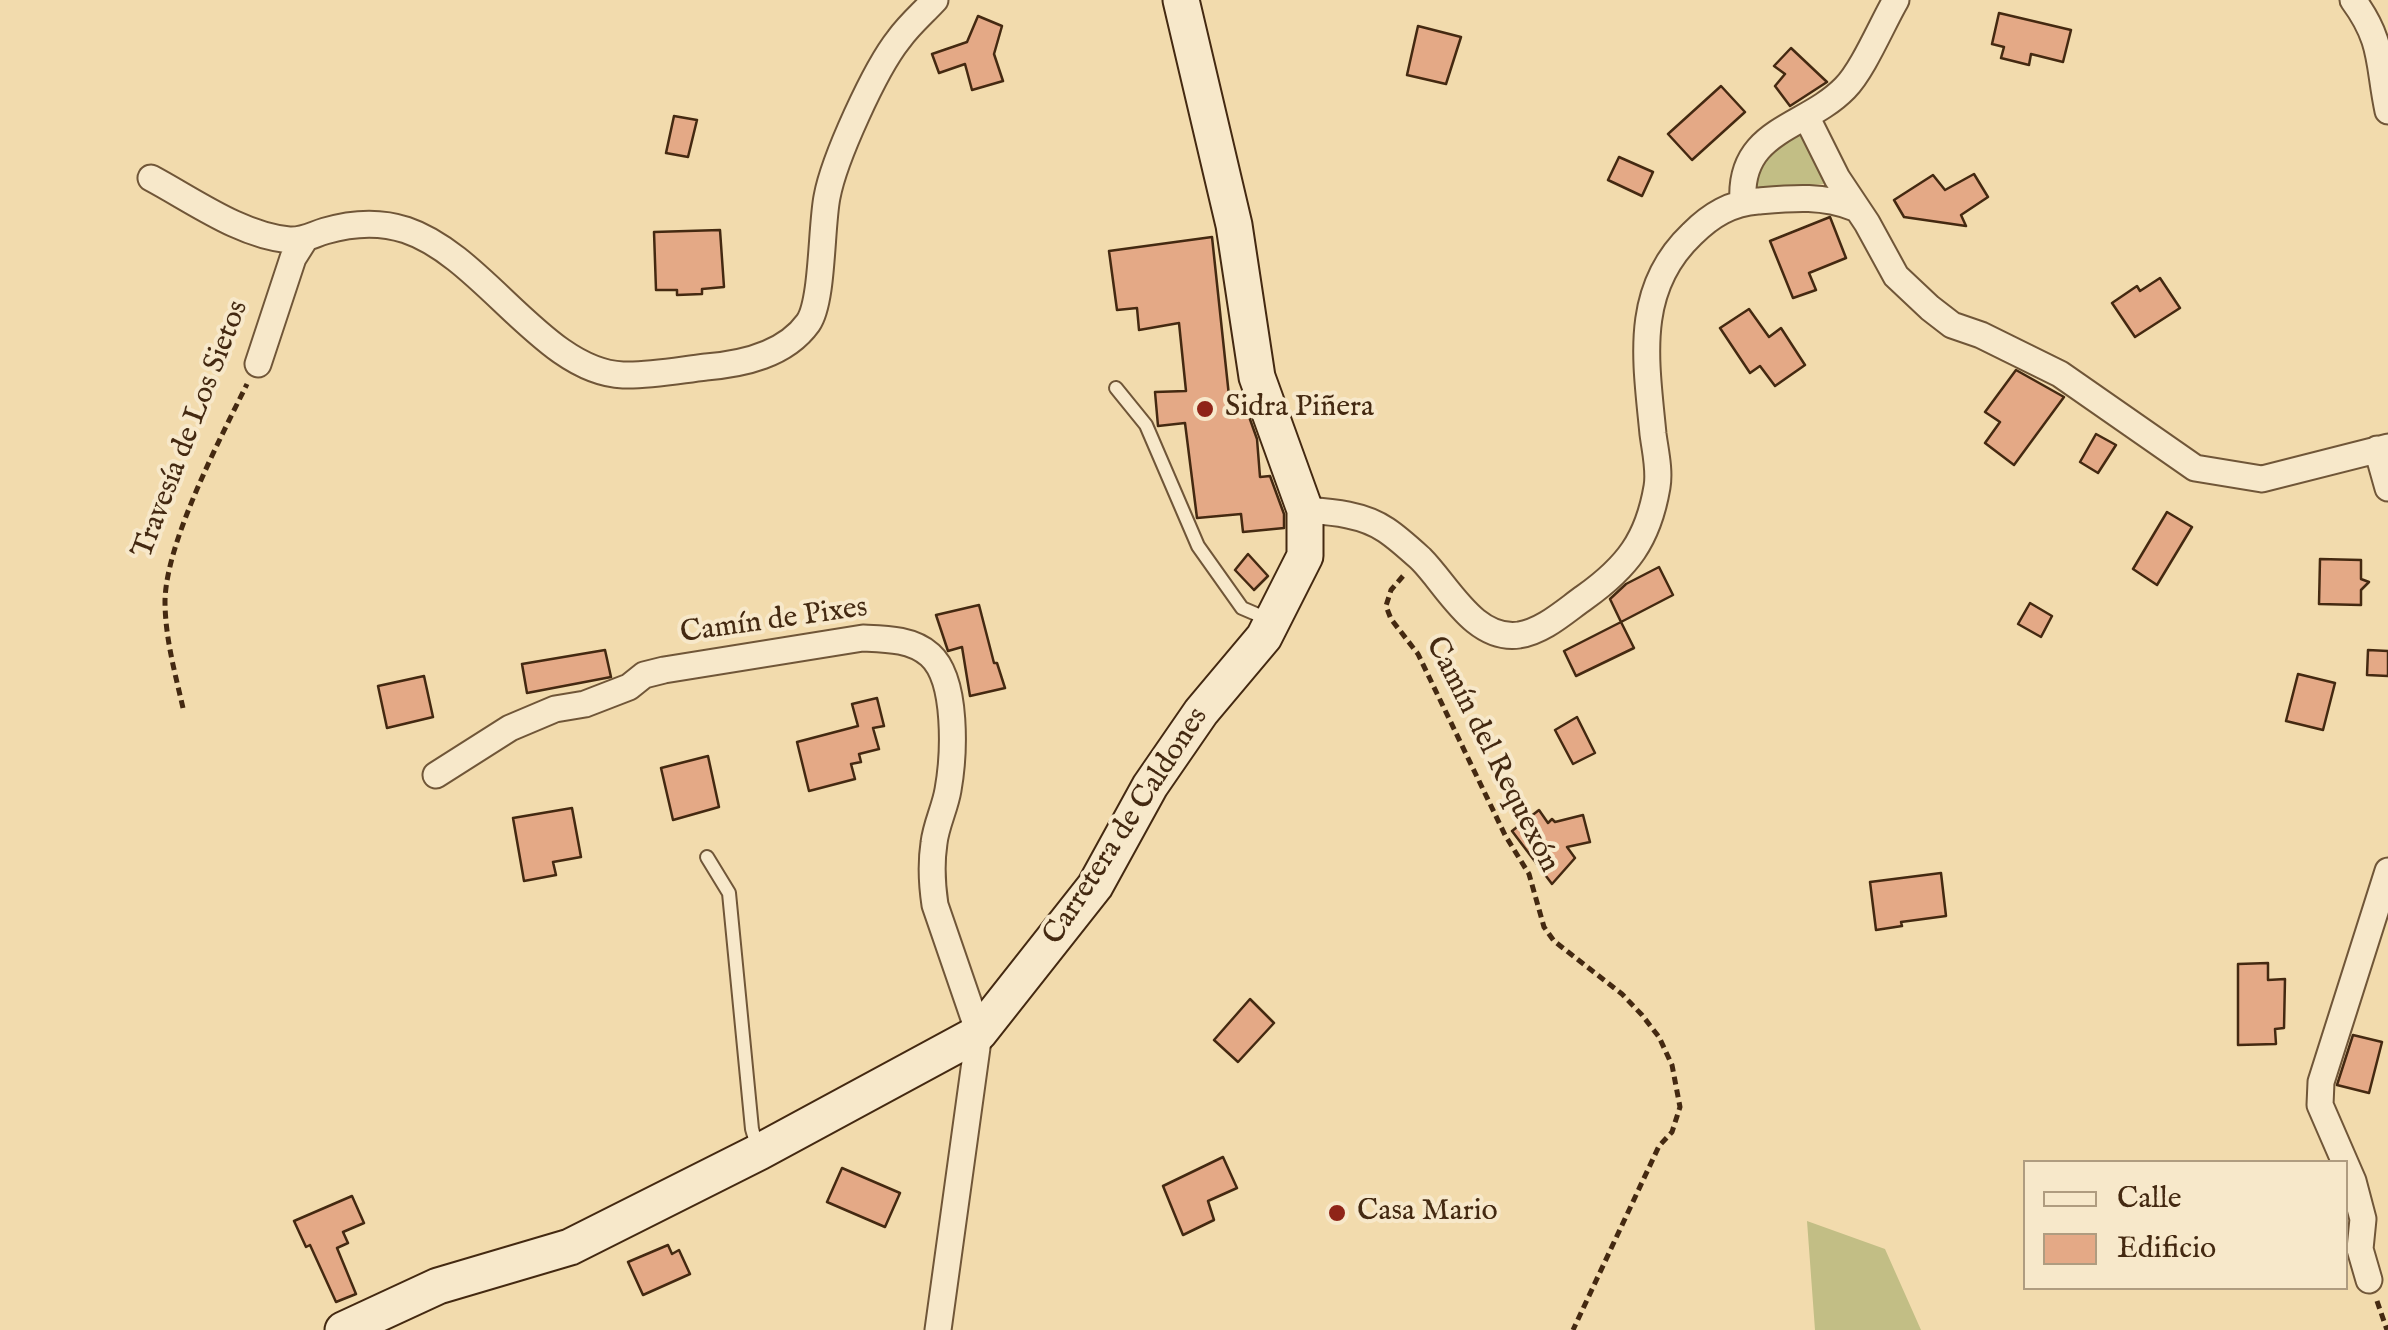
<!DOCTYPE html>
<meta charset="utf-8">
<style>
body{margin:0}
#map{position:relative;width:2388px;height:1330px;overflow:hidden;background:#f2dbad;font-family:"IM FELL English",serif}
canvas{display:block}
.legend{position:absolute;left:2023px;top:1160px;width:325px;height:130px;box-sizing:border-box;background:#f7e8ca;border:2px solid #af9c80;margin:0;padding:12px 18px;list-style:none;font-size:30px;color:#442911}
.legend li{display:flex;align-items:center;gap:20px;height:50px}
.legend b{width:50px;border:2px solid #af9c80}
</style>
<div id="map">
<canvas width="2388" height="1330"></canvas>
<ul class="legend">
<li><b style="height:12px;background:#f7e8ca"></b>Calle</li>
<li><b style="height:28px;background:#e4a986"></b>Edificio</li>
</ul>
</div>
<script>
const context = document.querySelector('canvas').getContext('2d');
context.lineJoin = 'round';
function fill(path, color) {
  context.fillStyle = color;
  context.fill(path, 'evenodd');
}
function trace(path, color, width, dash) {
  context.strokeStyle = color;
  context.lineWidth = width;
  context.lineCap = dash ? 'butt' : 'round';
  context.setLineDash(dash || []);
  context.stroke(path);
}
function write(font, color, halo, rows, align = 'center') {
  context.font = font + ' "IM FELL English",serif';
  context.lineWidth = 8;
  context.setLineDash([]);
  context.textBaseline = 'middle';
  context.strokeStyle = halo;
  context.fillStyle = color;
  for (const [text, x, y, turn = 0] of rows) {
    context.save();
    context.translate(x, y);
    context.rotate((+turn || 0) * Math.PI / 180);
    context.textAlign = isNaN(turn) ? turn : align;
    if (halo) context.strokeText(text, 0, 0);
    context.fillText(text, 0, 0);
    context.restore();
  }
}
const green = new Path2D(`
 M 1805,128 L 1833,183 L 1749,191 L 1763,157 Z
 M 1807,1221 L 1885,1249 L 1921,1330 L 1815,1330 Z`);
const building = new Path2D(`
 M 1999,13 L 2071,30 L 2063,62 L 2031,54 L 2029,65 L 2001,58 L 2004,47 L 1992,44 Z
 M 978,16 L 1002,26 L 994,54 L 1003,81 L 972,90 L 965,64 L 939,73 L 932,54 L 967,42 Z
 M 1418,26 L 1461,37 L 1446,84 L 1407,75 Z
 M 1791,48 L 1827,82 L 1790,106 L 1775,86 L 1785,74 L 1774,66 Z
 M 1721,86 L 1745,112 L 1692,160 L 1668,134 Z
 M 674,116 L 697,120 L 688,157 L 666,153 Z
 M 1619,157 L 1653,172 L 1642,196 L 1608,180 Z
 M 1974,174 L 1988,197 L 1961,215 L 1966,226 L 1904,217 L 1894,200 L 1933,175 L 1945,190 Z
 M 1830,217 L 1846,258 L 1809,273 L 1816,290 L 1793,298 L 1770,241 Z
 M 720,230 L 724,287 L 702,289 L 702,294 L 677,295 L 677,290 L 656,290 L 654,232 Z
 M 1212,237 L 1229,396 L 1241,394 L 1257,439 L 1260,477 L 1270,476 L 1284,514 L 1284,528 L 1243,532 L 1241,514 L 1197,518 L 1185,423 L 1158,426 L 1155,392 L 1186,391 L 1179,323 L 1139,330 L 1137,308 L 1117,310 L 1109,251 Z
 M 2160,278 L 2180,308 L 2135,337 L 2112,303 L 2137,286 L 2140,291 Z
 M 1749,309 L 1769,337 L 1781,328 L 1805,365 L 1775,386 L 1760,366 L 1750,373 L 1720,328 Z
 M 2016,370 L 2064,397 L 2014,465 L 1985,443 L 2000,422 L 1985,412 Z
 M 2096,434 L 2116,445 L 2098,473 L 2080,462 Z
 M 2167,512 L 2192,527 L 2157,585 L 2133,569 Z
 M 1248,554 L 1268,576 L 1254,590 L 1235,570 Z
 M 2320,559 L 2361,560 L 2361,579 L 2369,582 L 2361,590 L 2361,605 L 2319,604 Z
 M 1659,567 L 1673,595 L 1621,622 L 1610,599 L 1626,584 Z
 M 2030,603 L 2052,616 L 2041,637 L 2018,624 Z
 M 979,605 L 994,663 L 997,663 L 1005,688 L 970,696 L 962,647 L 948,651 L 936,615 Z
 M 1621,622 L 1634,648 L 1576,676 L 1564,651 Z
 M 605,650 L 611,677 L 527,693 L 522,664 Z
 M 2368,650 L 2388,651 L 2388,676 L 2367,675 Z
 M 2298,674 L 2335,683 L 2323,730 L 2286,721 Z
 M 424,676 L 433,717 L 387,728 L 378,686 Z
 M 877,698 L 884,726 L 873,728 L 879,749 L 859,754 L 861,762 L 851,764 L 855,779 L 809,791 L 797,742 L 858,726 L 852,704 Z
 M 1577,717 L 1595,753 L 1573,764 L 1555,730 Z
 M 708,756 L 719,807 L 673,820 L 661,768 Z
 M 572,808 L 581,857 L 553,862 L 556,875 L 524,881 L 513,818 Z
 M 1539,810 L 1548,823 L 1552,819 L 1555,822 L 1583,815 L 1590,842 L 1567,847 L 1575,858 L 1552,884 L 1512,831 Z
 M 1941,873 L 1946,916 L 1901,922 L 1902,926 L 1876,930 L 1870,882 Z
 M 2268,963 L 2268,980 L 2285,979 L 2284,1028 L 2275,1029 L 2276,1044 L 2238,1045 L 2238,964 Z
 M 1250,999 L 1274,1023 L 1238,1062 L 1214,1040 Z
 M 2353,1035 L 2382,1042 L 2369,1093 L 2337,1085 Z
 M 1223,1157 L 1237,1188 L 1208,1201 L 1214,1220 L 1183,1235 L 1163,1186 Z
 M 842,1168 L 900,1193 L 885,1227 L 827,1202 Z
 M 352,1196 L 364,1223 L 343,1232 L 348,1243 L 337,1248 L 356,1294 L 336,1302 L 310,1245 L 306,1247 L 294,1221 Z
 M 668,1245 L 672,1254 L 679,1250 L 690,1274 L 643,1295 L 628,1262 Z`);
const path = new Path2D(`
 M 1403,576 L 1391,590 L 1386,606 L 1391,619 L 1418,654 L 1505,835 L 1529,874 L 1544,927 L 1554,941 L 1622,994 L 1642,1015 L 1659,1037 L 1672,1065 L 1680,1107 L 1672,1132 L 1659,1146 L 1573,1330
 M 183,708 C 175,673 165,637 165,601 C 166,542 220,439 247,384
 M 2377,1301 L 2387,1330`);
const lane = new Path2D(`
 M 1116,388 L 1146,425 L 1198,546 L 1242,608 L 1270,620
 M 707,857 L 729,893 L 752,1129 L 758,1149`);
const street = new Path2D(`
 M 2353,0 C 2384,42 2378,64 2388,111
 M 1806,116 L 1837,178 L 1867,223 L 1896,276 L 1930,308 L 1952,325 L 1981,335 L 2060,374 L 2195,468 L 2262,479 L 2388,447
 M 151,178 C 194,201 240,235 289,240 C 303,241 312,235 325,231 C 352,223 379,221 406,230 C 484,256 544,372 623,375 C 650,376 680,370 706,367 C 743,364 785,355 808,323 C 823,302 821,227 827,197 C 834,159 875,69 899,39 C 909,25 923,13 935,0
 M 1743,202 C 1738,129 1805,129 1845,88 C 1863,70 1882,24 1896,0
 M 258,364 L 293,258 L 305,239
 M 2377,449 L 2388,488
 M 1305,510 C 1332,512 1363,514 1386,530 C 1398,538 1410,549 1421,559 C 1448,586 1474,641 1519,635 C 1544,631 1565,611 1585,597 C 1627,567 1648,540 1657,487 C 1660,470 1655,450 1653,434 C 1646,361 1633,290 1692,234 C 1711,215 1731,203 1758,201 C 1793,198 1822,195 1855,208
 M 436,775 L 510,728 L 555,709 L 585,704 L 629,687 L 644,675 L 664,670 L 863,638 C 886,639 912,639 930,655 C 958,680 954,756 948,790 C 945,808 936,825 934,843 C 931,863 932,885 935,905 L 979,1033 L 938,1330
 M 2369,1280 L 2360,1249 L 2363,1219 L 2353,1181 L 2320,1105 L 2321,1082 L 2388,871`);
const secondary = new Path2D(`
 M 343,1330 L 438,1286 L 570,1247 L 759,1152 L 979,1033 L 1095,886 L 1150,786 L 1201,712 L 1264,637 L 1305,556 L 1305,510 L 1257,377 L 1234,225 L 1181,0`);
const markers = [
 [1205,409,10,"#8f2418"],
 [1337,1213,10,"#8f2418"]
];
const poiNames = [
 ["Sidra Piñera",1225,409],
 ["Casa Mario",1357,1213]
];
const streetNames = [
 ["Travesía de Los Sietos",192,430,-69],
 ["Camín de Pixes",774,622,-8],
 ["Camín del Requexón",1491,755,63],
 ["Carretera de Caldones",1127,827,-57]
];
fill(green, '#c2be85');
fill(building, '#e4a986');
trace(building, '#442911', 2.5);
trace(lane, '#705638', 16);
trace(street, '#705638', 29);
trace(secondary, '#442911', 39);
trace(path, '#442911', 5, [8, 5]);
trace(lane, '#f7e8ca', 12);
trace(street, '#f7e8ca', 25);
trace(secondary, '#f7e8ca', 35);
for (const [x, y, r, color] of markers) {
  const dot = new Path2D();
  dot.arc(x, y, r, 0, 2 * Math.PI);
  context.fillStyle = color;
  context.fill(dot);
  trace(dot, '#f7e8ca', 4);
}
write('30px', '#442911', '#f7e8ca', poiNames, 'left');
write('30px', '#442911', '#f7e8ca', streetNames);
</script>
